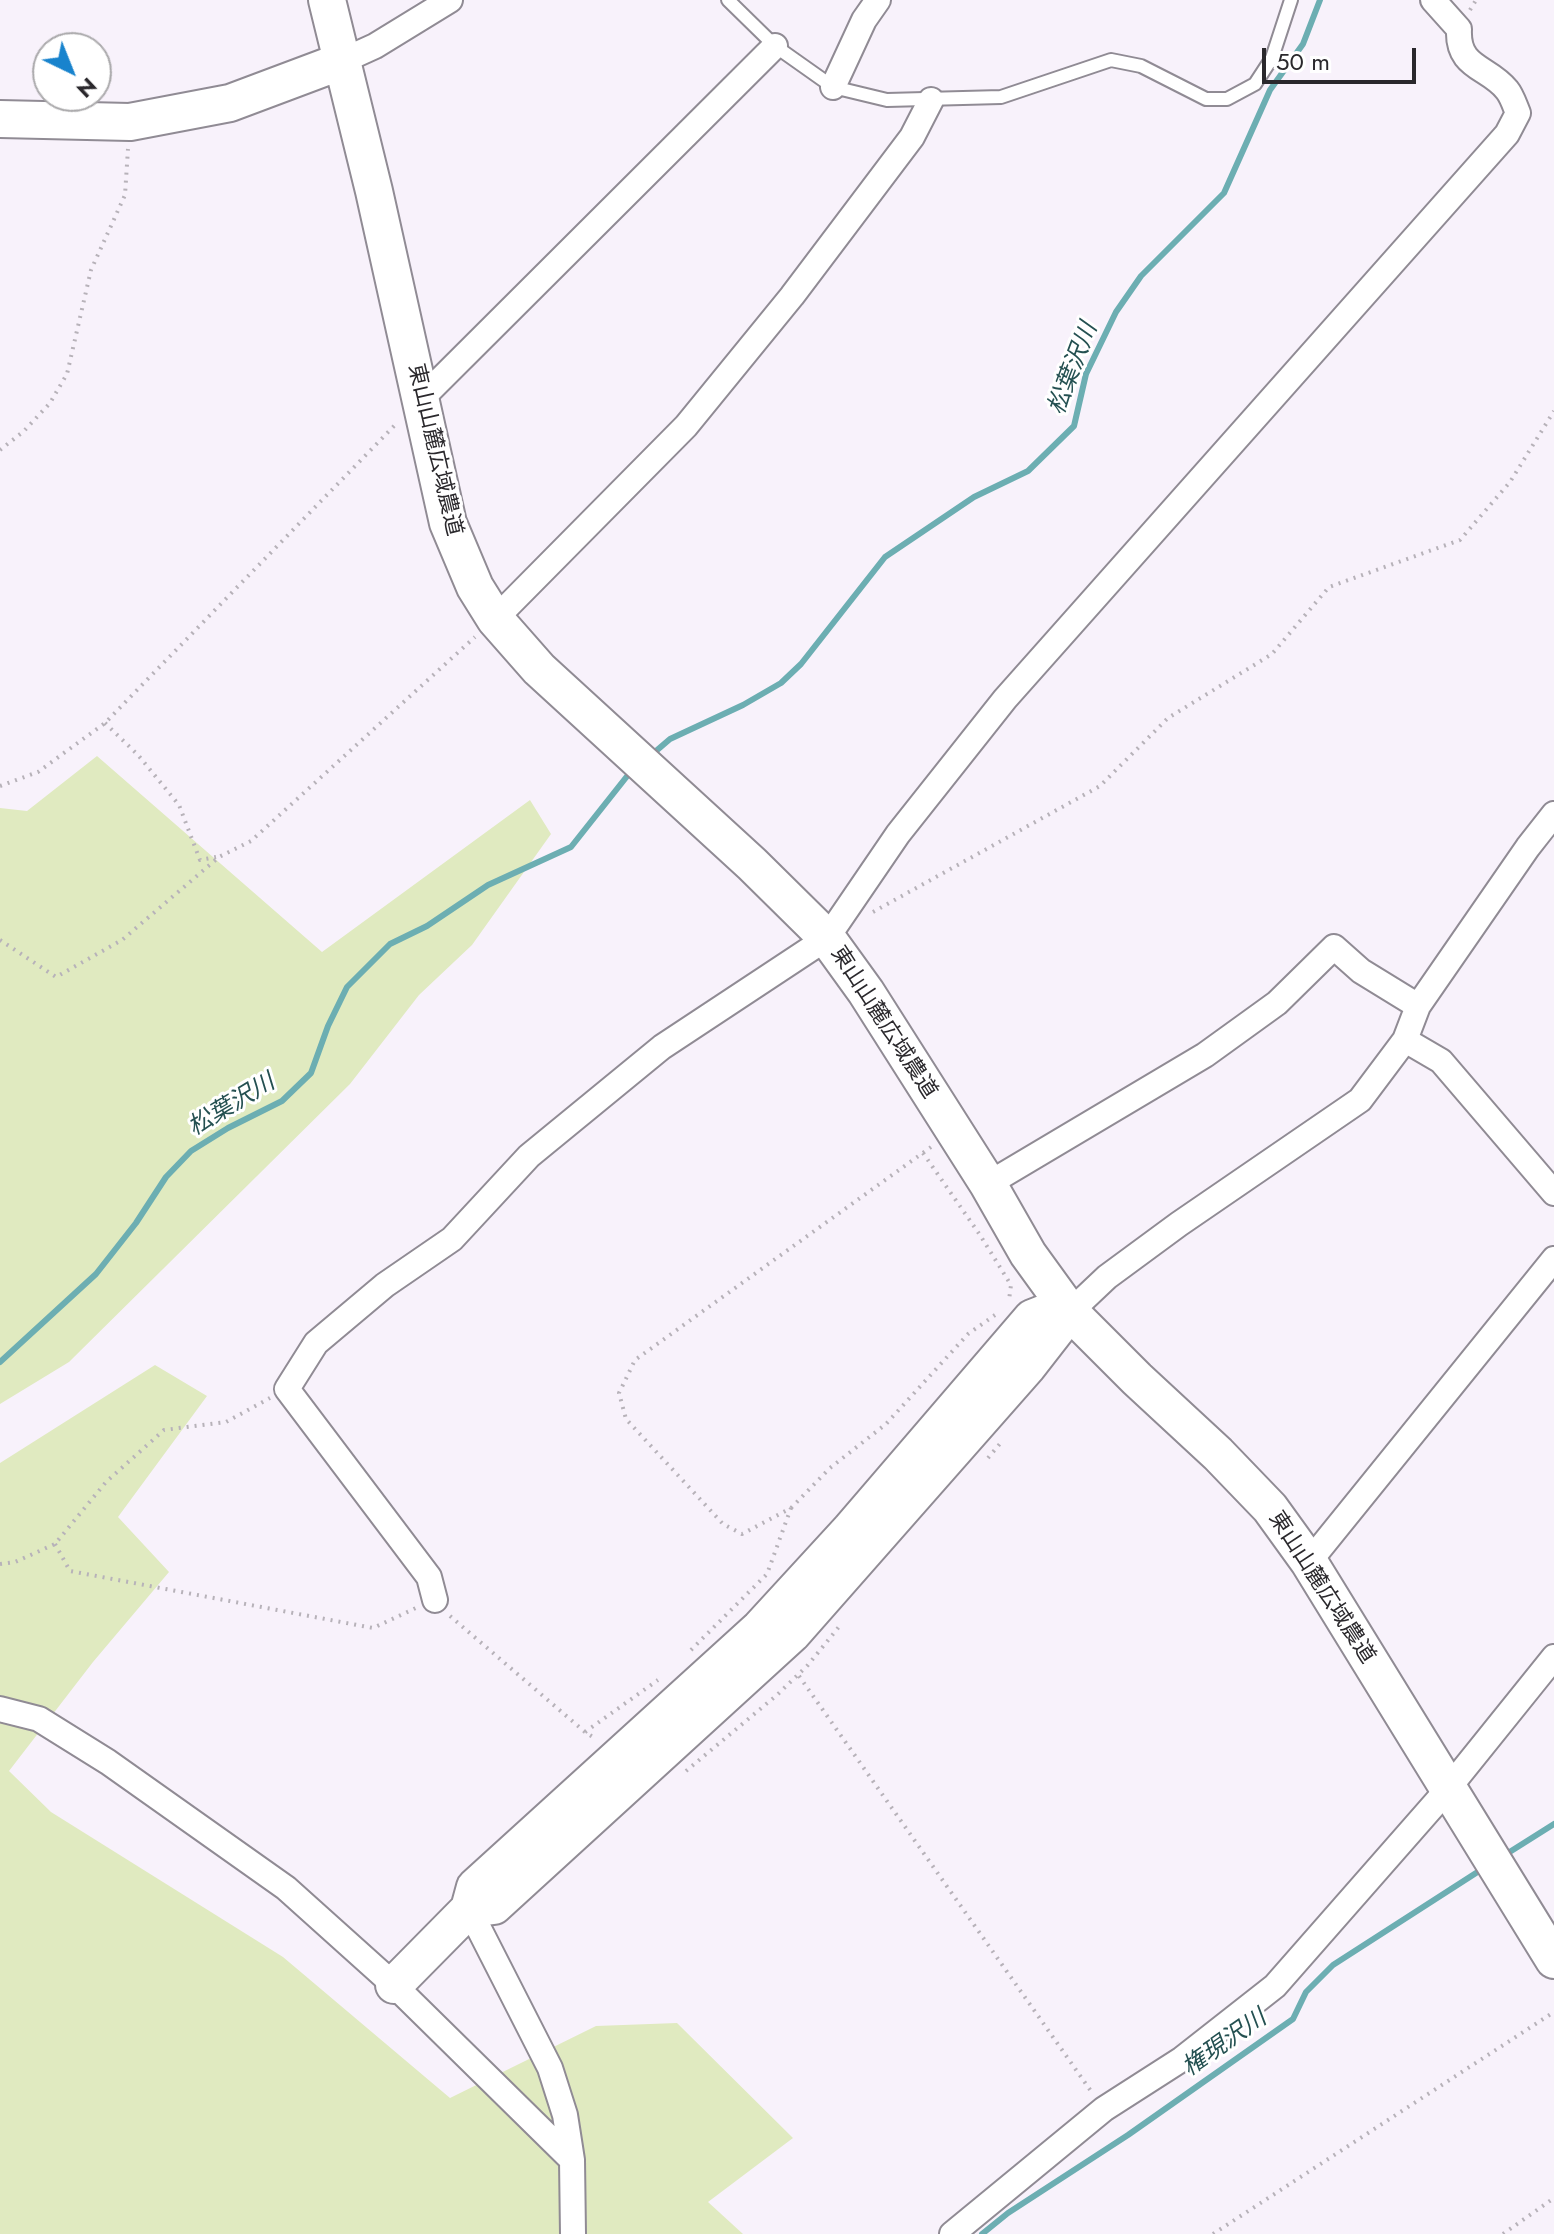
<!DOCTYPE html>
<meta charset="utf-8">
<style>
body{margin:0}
#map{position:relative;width:1554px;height:2234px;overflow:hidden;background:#f8f2fb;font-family:Jost,sans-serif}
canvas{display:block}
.north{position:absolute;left:32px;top:32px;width:80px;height:80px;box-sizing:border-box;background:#fff;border:2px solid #aaa9ab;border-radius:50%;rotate:137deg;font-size:22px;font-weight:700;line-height:32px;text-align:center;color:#2a282c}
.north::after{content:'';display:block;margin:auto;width:28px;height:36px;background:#1883cd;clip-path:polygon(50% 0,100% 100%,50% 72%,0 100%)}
.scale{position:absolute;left:1262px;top:48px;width:154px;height:36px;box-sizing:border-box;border:4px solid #2a282c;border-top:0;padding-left:10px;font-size:24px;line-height:28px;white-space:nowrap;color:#2a282c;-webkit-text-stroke:6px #fff;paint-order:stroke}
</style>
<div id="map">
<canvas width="1554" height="2234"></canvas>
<div class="north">N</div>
<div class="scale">50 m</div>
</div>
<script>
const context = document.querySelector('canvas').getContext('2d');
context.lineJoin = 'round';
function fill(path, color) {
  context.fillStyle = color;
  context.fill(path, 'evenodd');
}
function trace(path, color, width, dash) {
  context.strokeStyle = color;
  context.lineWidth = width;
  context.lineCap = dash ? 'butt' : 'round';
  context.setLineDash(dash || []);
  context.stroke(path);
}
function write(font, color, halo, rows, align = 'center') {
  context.font = font + ' Jost,"Noto Sans JP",sans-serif';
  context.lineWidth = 6;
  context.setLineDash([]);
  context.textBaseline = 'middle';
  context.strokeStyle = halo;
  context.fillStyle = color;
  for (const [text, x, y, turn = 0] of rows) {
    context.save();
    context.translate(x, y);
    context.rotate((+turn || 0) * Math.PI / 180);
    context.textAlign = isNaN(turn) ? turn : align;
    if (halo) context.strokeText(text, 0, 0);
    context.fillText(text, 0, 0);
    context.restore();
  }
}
const green = new Path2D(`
 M 97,756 L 322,952 L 530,800 L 551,834 L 472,945 L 419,995 L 350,1084 L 69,1362 L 0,1404 L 0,808 L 27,811 Z
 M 155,1365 L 207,1396 L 118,1517 L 169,1572 L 93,1662 L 9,1771 L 51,1812 L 283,1957 L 450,2098 L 596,2026 L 677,2023 L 793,2138 L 708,2202 L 743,2234 L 0,2234 L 0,1463 Z`);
const stream = new Path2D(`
 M 656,751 L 670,739 L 743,705 L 781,683 L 801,664 L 885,557 L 974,497 L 1028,471 L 1074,426 L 1086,374 L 1116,312 L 1141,276 L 1224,193 L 1270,90 L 1303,44 L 1320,0
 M 0,1362 L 96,1274 L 136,1223 L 166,1177 L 191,1151 L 228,1128 L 282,1101 L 311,1073 L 328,1026 L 347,987 L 390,944 L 427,926 L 488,885 L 571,847 L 628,775
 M 1508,1853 L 1554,1824
 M 982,2234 L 1008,2213 L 1128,2135 L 1293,2019 L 1306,1992 L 1333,1965 L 1476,1873`);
const path = new Path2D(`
 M 1470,10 L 1476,0
 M 0,450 L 24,431 L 50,403 L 67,374 L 91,270 L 125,195 L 128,149
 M 105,723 L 138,755 L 179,805 L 200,860 L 216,857
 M 0,786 L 38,772 L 105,723 L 397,423
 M 873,912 L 1100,786 L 1168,718 L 1272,654 L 1329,587 L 1460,540 L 1510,482 L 1554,411
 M 0,940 L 56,977 L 122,940 L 219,857 L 251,841 L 475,637
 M 923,1153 L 980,1235 L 1011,1285 L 1009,1300
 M 988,1458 L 1003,1440
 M 791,1508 L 830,1468 L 886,1424 L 968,1334 L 995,1315
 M 55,1544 L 70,1571 L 373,1628 L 418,1607
 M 0,1564 L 15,1562 L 55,1544 L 106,1482 L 164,1430 L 226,1422 L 270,1398
 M 450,1616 L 585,1732 L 596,1739
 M 691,1650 L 767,1574 L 791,1508 L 742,1534 L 723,1524 L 626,1419 L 619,1393 L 635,1360 L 931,1147
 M 799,1676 L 1093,2094
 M 585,1732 L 658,1680
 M 686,1771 L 777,1695 L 808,1665 L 842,1623
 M 1213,2234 L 1554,2012
 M 1503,2234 L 1554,2198`);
const lane = new Path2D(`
 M 728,0 L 775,46 L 833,87 L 887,100 L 1001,97 L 1111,60 L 1141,66 L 1206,99 L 1227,99 L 1255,84 L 1272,58 L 1291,0`);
const street = new Path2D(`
 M 342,61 L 375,46 L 450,0
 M 833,87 L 864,20 L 878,0
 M 421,399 L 775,46
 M 495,619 L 686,426 L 792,296 L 912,137 L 931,100
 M 1405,1040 L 1441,1061 L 1554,1193
 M 988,1184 L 1205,1055 L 1277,1003 L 1334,947 L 1361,971 L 1418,1006
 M 1070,1312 L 1107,1277 L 1179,1224 L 1360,1100 L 1405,1040 L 1418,1006 L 1528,847 L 1554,814
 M 1309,1562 L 1554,1259
 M 435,1600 L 429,1577 L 287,1389 L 316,1343 L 385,1285 L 452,1239 L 529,1156 L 662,1047 L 827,938 L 898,834 L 1005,699 L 1507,134 L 1518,113 C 1515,106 1512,96 1507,90 C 1488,66 1457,69 1459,29 L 1433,0
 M 0,1709 L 39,1719 L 108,1762 L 286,1888 L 394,1985 L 572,2160
 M 469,1909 L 550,2068 L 565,2115 L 572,2160 L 573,2234
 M 952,2234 L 1104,2109 L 1182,2059 L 1275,1986 L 1447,1790 L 1554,1657`);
const secondary = new Path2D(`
 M 327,0 L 374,191 L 448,523 L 475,587 L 495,619 L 539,669 L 752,864 L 827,938 L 866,992 L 988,1184 L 1028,1254 L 1070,1312 L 1137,1379 L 1218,1454 L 1270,1508 L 1309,1562 L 1554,1960
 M 0,119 L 130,122 L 230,103 L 342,61
 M 469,1909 L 494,1906 L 792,1634 L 1028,1366 L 1070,1312
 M 394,1985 L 469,1909 L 475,1887 L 760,1628 L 850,1530 L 1032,1318 L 1065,1305`);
const streetNames = [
 ["東山山麓広域農道",434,450,77],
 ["東山山麓広域農道",883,1023,57],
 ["東山山麓広域農道",1321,1588,57]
];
const waterNames = [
 ["松葉沢川",1074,369,-69],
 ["松葉沢川",232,1106,-31],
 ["権現沢川",1225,2044,-35]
];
fill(green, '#e0eac0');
trace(stream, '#6caeb2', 6);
trace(lane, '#908b94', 16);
trace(street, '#908b94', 28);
trace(secondary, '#908b94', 40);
trace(path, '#b7b2b9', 4, [2, 6]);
trace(lane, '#fff', 12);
trace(street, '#fff', 24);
trace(secondary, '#fff', 36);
write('22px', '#2a282c', '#fff', streetNames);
write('italic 24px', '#245051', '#fff', waterNames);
</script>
